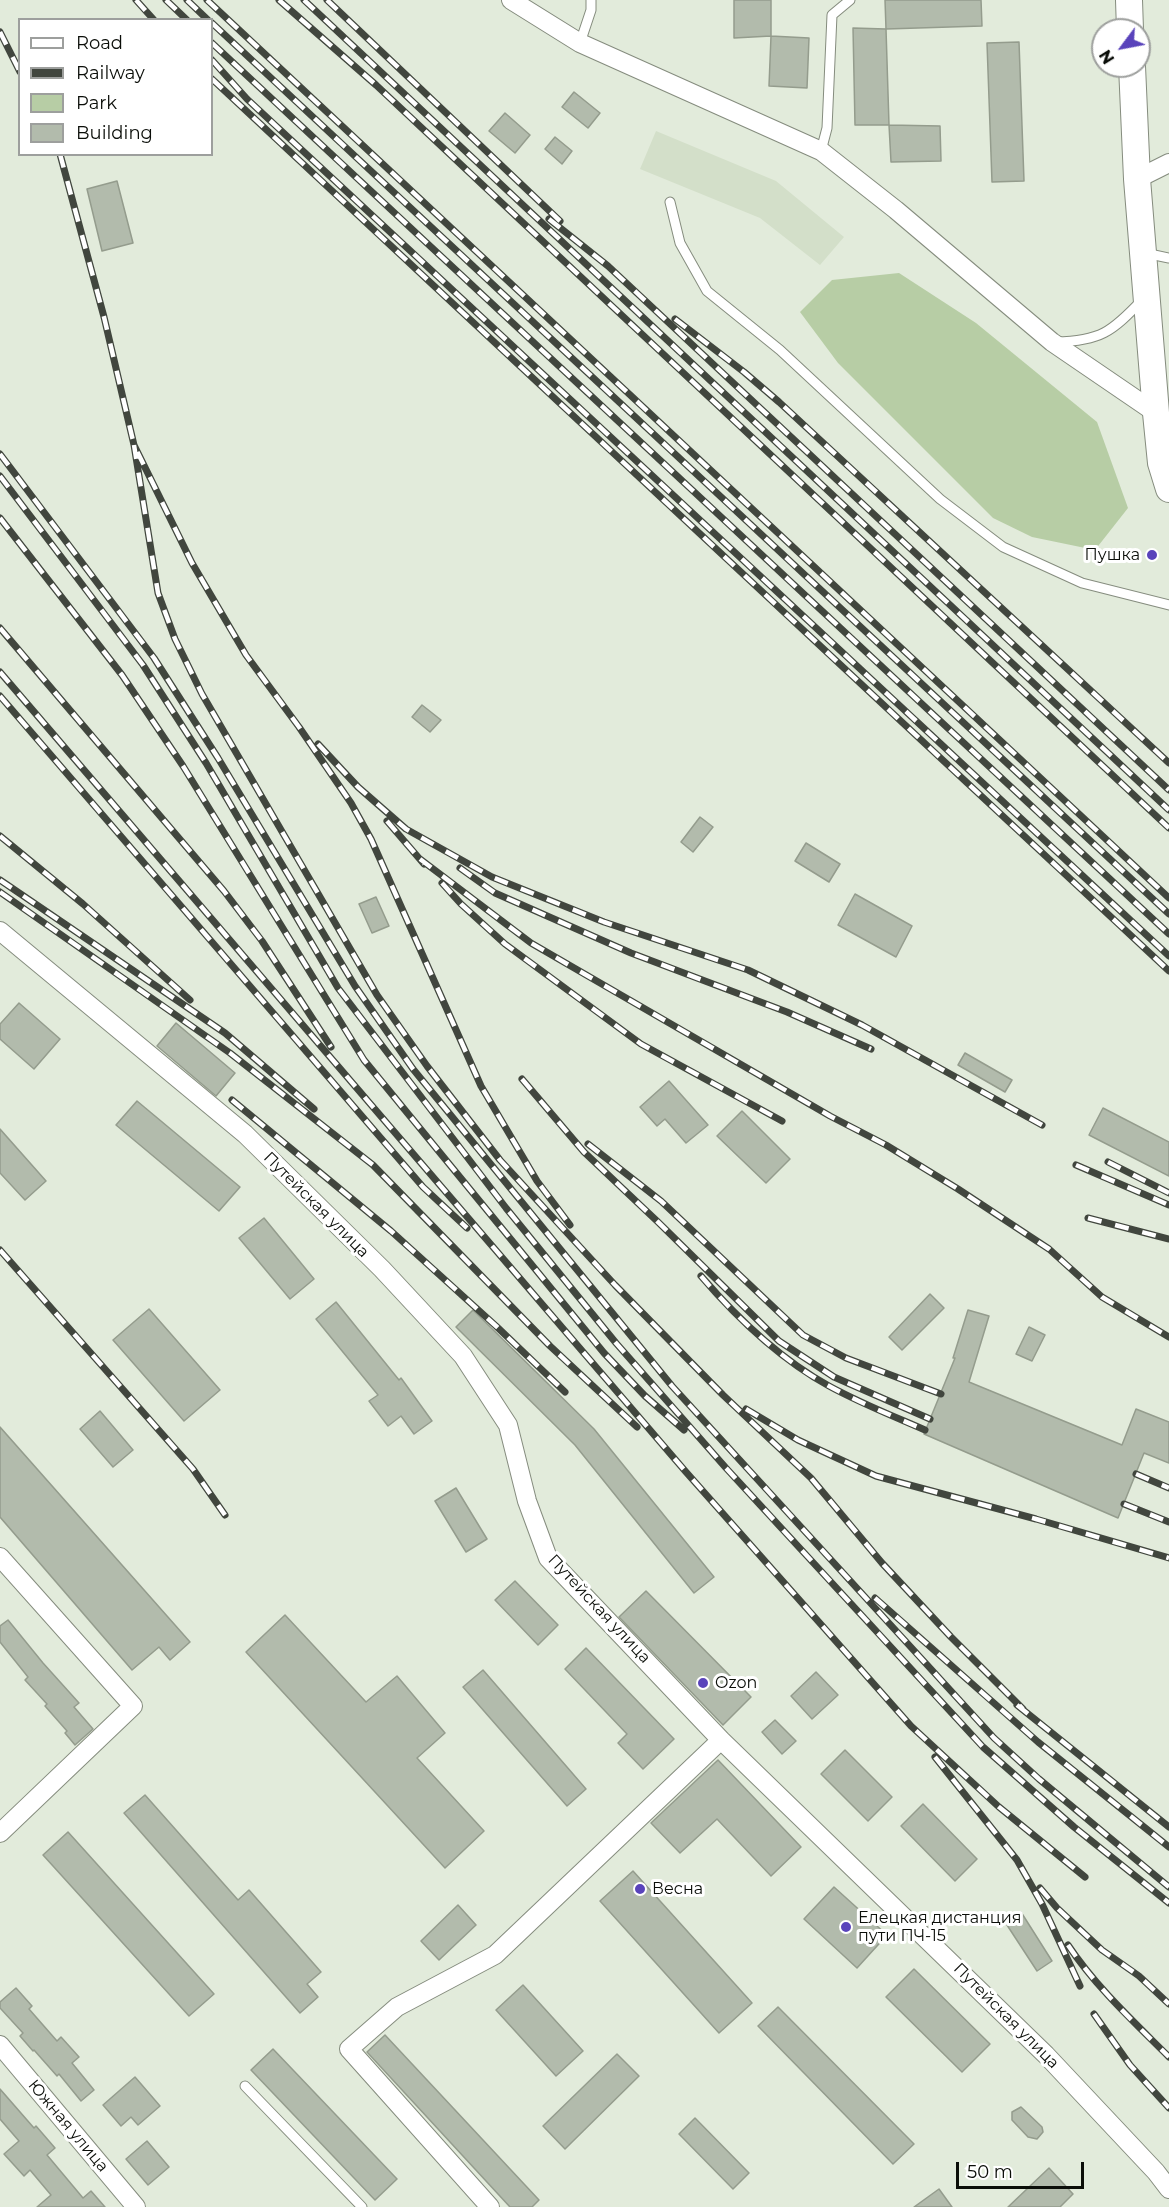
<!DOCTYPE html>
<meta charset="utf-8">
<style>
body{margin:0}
#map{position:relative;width:1169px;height:2207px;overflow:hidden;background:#e2ebdb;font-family:Montserrat,sans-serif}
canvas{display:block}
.legend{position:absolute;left:18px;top:18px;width:195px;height:138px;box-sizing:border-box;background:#fff;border:2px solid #9d9f9d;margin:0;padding:8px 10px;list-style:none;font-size:18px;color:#0b0e09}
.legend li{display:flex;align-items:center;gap:12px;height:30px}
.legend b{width:30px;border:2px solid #9d9f9d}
.north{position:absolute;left:1091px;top:18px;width:60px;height:60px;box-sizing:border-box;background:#fff;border:2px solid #9d9f9d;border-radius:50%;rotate:238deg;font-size:16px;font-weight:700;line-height:24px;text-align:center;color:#0b0e09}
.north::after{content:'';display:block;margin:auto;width:21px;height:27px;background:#5943bb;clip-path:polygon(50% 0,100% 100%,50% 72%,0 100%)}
.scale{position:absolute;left:956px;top:2162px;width:128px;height:27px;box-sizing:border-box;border:3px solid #0b0e09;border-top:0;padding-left:8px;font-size:18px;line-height:21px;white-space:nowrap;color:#0b0e09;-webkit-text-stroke:4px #fff;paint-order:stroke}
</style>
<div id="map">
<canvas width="1169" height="2207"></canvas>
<ul class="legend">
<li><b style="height:8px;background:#fff"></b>Road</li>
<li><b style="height:8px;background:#41463e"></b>Railway</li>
<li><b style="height:16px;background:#b7cda5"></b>Park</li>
<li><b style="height:16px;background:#b2bbac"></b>Building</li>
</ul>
<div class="north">N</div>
<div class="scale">50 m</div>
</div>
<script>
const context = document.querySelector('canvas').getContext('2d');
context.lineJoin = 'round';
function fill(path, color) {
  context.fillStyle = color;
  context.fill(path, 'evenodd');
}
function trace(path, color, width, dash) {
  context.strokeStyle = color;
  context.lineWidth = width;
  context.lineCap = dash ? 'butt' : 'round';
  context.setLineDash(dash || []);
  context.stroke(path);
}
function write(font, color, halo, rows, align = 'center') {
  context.font = font + ' Montserrat,sans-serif';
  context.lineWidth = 6;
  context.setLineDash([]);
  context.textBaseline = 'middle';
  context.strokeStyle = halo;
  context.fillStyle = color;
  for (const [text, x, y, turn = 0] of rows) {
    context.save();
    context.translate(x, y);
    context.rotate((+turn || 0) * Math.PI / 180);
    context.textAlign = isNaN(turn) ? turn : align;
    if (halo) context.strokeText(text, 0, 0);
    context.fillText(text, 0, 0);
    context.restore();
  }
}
const built = new Path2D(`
 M 656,131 L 776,181 L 844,237 L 820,265 L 760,218 L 640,169 Z`);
const green = new Path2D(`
 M 899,273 L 976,323 L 1097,422 L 1128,508 L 1095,550 L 1032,537 L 993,518 L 838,363 L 800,312 L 832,280 Z`);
const building = new Path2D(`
 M 734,0 L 771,0 L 771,36 L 734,38 Z
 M 885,0 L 981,0 L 982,26 L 886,29 Z
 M 853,28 L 886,29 L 889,125 L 855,125 Z
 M 771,36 L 809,38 L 807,88 L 769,86 Z
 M 1019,42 L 1024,181 L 992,182 L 987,43 Z
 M 574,92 L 600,113 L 588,128 L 562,107 Z
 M 505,113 L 530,135 L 515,153 L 489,131 Z
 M 889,125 L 940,126 L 941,161 L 891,162 Z
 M 555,137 L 572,151 L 562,164 L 545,149 Z
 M 117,181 L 133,243 L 102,251 L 87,189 Z
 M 422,705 L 441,720 L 430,732 L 412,717 Z
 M 700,817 L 713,827 L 693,852 L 681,842 Z
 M 806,843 L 840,864 L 829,882 L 795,861 Z
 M 855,894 L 912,926 L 896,957 L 838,925 Z
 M 376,897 L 389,926 L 372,933 L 359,904 Z
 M 19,1003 L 60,1039 L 34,1069 L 0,1039 L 0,1024 Z
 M 176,1023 L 235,1073 L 216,1096 L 157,1046 Z
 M 965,1053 L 1012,1080 L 1005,1092 L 958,1065 Z
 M 669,1081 L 708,1125 L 686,1143 L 665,1119 L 657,1126 L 640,1107 Z
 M 137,1101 L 240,1187 L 219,1211 L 116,1125 Z
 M 1103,1108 L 1169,1142 L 1169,1176 L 1089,1135 Z
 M 742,1111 L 790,1159 L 766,1183 L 717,1136 Z
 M 0,1129 L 46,1181 L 25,1200 L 0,1173 Z
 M 264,1218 L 314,1279 L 290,1299 L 239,1238 Z
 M 930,1294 L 944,1308 L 902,1350 L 889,1337 Z
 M 336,1302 L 399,1380 L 401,1378 L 432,1421 L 414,1434 L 401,1416 L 388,1426 L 369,1401 L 378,1395 L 316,1319 Z
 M 149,1309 L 220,1390 L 184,1421 L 113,1340 Z
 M 473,1310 L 594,1429 L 714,1577 L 694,1593 L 575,1445 L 456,1327 Z
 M 968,1310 L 989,1316 L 969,1382 L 1122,1445 L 1136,1409 L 1169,1422 L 1169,1463 L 1144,1453 L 1118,1518 L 924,1434 L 955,1358 L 953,1358 Z
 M 1029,1327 L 1045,1335 L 1032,1361 L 1016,1354 Z
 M 100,1411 L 133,1450 L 113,1467 L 80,1429 Z
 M 0,1427 L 190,1642 L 170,1660 L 159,1647 L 132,1670 L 0,1517 Z
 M 456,1488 L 487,1539 L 466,1552 L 435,1501 Z
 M 515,1581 L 558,1625 L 538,1645 L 495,1600 Z
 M 646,1591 L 751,1697 L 723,1725 L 619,1617 Z
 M 285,1615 L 366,1702 L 397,1676 L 445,1733 L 417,1758 L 484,1831 L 445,1868 L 246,1652 Z
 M 8,1620 L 43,1663 L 79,1703 L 74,1707 L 93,1729 L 75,1745 L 65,1733 L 67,1731 L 45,1706 L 47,1704 L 25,1680 L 28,1677 L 0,1642 L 0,1626 Z
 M 586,1648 L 674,1739 L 643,1769 L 618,1743 L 627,1734 L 565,1669 Z
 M 483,1670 L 586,1789 L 567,1806 L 463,1687 Z
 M 816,1672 L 838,1695 L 812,1719 L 791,1696 Z
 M 775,1720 L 796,1741 L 782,1754 L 762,1732 Z
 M 845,1750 L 892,1797 L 868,1821 L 821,1774 Z
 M 718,1760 L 801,1847 L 771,1876 L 717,1819 L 680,1853 L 651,1823 Z
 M 145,1795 L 238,1900 L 249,1890 L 321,1972 L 307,1984 L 318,1997 L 300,2013 L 124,1813 Z
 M 923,1804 L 977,1859 L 955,1881 L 901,1826 Z
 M 68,1832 L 214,1994 L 189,2016 L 43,1855 Z
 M 633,1871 L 752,2003 L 719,2033 L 600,1901 Z
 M 834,1887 L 887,1935 L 857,1968 L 804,1919 Z
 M 458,1905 L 476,1925 L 439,1960 L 421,1941 Z
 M 1021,1912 L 1052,1961 L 1037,1971 L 1005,1922 Z
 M 914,1969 L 990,2044 L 962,2072 L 886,1997 Z
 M 523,1985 L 583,2051 L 556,2076 L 496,2010 Z
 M 16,1988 L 32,2006 L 29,2009 L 57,2041 L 61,2037 L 79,2057 L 72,2063 L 94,2090 L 81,2101 L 59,2074 L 57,2076 L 34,2050 L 33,2051 L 20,2036 L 23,2033 L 0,2008 L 0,2002 Z
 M 778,2007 L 914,2144 L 893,2164 L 758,2026 Z
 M 385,2035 L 539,2200 L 532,2207 L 510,2207 L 367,2052 Z
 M 273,2049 L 397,2179 L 375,2200 L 251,2070 Z
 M 617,2054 L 639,2076 L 565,2149 L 543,2126 Z
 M 135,2077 L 160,2106 L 138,2125 L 131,2117 L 121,2126 L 103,2105 Z
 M 0,2089 L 34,2128 L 36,2126 L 55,2148 L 47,2155 L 83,2198 L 91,2191 L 105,2207 L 37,2207 L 51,2195 L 30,2170 L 24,2176 L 4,2154 L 19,2141 L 0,2119 Z
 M 1021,2107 L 1042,2127 L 1043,2132 L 1037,2139 L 1028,2137 L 1012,2120 L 1012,2112 Z
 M 695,2118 L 749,2173 L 733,2189 L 679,2134 Z
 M 147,2141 L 169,2167 L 148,2185 L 126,2159 Z
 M 1049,2168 L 1073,2194 L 1060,2207 L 1008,2207 Z
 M 939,2189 L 952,2207 L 914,2207 Z`);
const lane = new Path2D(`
 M 580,43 L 591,10 L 591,0
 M 821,151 L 827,128 L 832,15 L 850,0
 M 670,202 L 680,243 L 707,291 L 780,350 L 940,499 L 1003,547 L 1082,583 L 1169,605
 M 1145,253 L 1169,258
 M 1056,342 C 1100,341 1112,332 1142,300
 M 245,2086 L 362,2207`);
const street = new Path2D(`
 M 511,0 L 580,43 L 821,151 L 896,210 L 1052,342 L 1156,413
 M 1137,179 L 1169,163
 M 0,931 L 245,1134 L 382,1269 L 463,1356 L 508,1425 L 527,1501 L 548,1558 L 721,1740 L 1046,2055 L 1156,2172 L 1169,2189
 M 0,1557 L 133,1706 L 0,1833
 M 0,2045 L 136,2207
 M 490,2207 L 349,2049 L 397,2007 L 495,1955 L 721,1740`);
const secondary = new Path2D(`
 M 1129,0 L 1130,30
 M 1132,66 L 1137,179 L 1156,413 L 1161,463 L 1169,489`);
const rail = new Path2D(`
 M 136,0 L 154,20
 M 166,0 L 187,20
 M 187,0 L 208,20
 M 207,0 L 1169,898
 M 279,0 L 376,85 L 1169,828
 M 304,0 L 1169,810
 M 327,0 L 560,221
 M 212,23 L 1169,914
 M 0,32 L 20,72
 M 212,43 L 1169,934
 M 212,60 L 247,99 L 1169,956
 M 212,79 L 1169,971
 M 60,154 L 104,317 L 134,445 L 192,563 L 246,655 L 299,727 L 351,803 L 371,839 L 481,1086 L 537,1181 L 570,1225
 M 549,219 L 608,266 L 1169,790
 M 675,319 L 744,372 L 779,402 L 1169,763
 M 134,445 L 158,593 L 175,639 L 202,694 L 377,995 L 427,1066 L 500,1160 L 615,1285 L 723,1395 L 811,1478 L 882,1563 L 951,1637 L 1023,1709
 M 0,454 L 154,658 L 218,758 L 355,986 L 413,1069 L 672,1386 L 994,1738 L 1039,1779 L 1169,1887
 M 0,476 L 143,665 L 206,763 L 338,988 L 506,1208 L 616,1343 L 726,1468 L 983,1747 L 1074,1827 L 1169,1903
 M 0,518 L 122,675 L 183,766 L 364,1060 L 604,1353 L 645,1396 L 684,1430
 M 0,628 L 224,891 L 262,941 L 331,1047
 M 0,672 L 686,1472 L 911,1726 L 999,1807 L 1085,1877
 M 0,696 L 423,1187 L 467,1228
 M 318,744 L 358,787 L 406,829 L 492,877 L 604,922 L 748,970 L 862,1025 L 1042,1125
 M 387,821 L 424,864
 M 0,836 L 83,904 L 190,1000
 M 420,859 L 531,943 L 830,1116 L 886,1145 L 958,1189 L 1049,1249 L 1102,1297 L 1169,1337
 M 460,868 L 495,893 L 631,953 L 787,1012 L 871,1049
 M 0,880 L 225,1033 L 314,1109
 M 442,883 L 461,904 L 505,944 L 641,1044 L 782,1121
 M 0,892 L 230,1053 L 373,1165 L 550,1346 L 637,1427
 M 522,1079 L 584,1152 L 658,1222 L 779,1341 L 834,1377 L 930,1419
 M 232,1100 L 391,1231 L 496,1326 L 565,1392
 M 588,1144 L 661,1201 L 803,1335 L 846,1358 L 941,1394
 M 1108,1162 L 1169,1193
 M 1076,1165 L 1169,1205
 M 1088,1218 L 1169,1239
 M 0,1250 L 193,1469 L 225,1515
 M 701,1276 C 737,1318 780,1359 829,1386 C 860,1403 893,1416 925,1430
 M 746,1409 L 798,1440 L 876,1476 L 1036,1519 L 1169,1558
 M 1136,1474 L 1169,1488
 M 1124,1504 L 1169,1522
 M 875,1598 L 1038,1742 L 1169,1847
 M 1017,1705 L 1169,1827
 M 935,1757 L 1017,1860 L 1042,1904 L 1080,1986
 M 1040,1888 L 1057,1908 L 1102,1950 L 1139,1976 L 1169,2004
 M 1068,1945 C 1096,1987 1133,2021 1169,2057
 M 1094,2014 L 1130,2065 L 1169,2108`);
const markers = [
 [1152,555,6,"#5943bb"],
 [703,1683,6,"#5943bb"],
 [640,1889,6,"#5943bb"],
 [846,1927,6,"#5943bb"]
];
const poiNames = [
 ["Пушка",1140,555,"right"],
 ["Ozon",715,1683],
 ["Весна",652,1889],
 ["Елецкая дистанция",858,1918],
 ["пути ПЧ-15",858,1936]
];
const streetNames = [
 ["Путейская улица",316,1205,45],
 ["Путейская улица",599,1609,47],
 ["Путейская улица",1006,2016,45],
 ["Южная улица",68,2126,50]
];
fill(built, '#d3dfc9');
fill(green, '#b7cda5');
fill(building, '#b2bbac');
trace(building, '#949c8d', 1.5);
trace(lane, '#858c7e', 11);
trace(street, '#858c7e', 20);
trace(secondary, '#858c7e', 28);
trace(lane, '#fff', 9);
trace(street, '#fff', 18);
trace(secondary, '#fff', 26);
trace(rail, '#41463e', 7);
trace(rail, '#fff', 4.5, [14]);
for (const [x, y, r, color] of markers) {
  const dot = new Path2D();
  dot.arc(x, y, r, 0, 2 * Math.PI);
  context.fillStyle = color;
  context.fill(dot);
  trace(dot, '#fff', 2);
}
write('16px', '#0b0e09', '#fff', poiNames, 'left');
write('16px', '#0b0e09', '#fff', streetNames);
</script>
